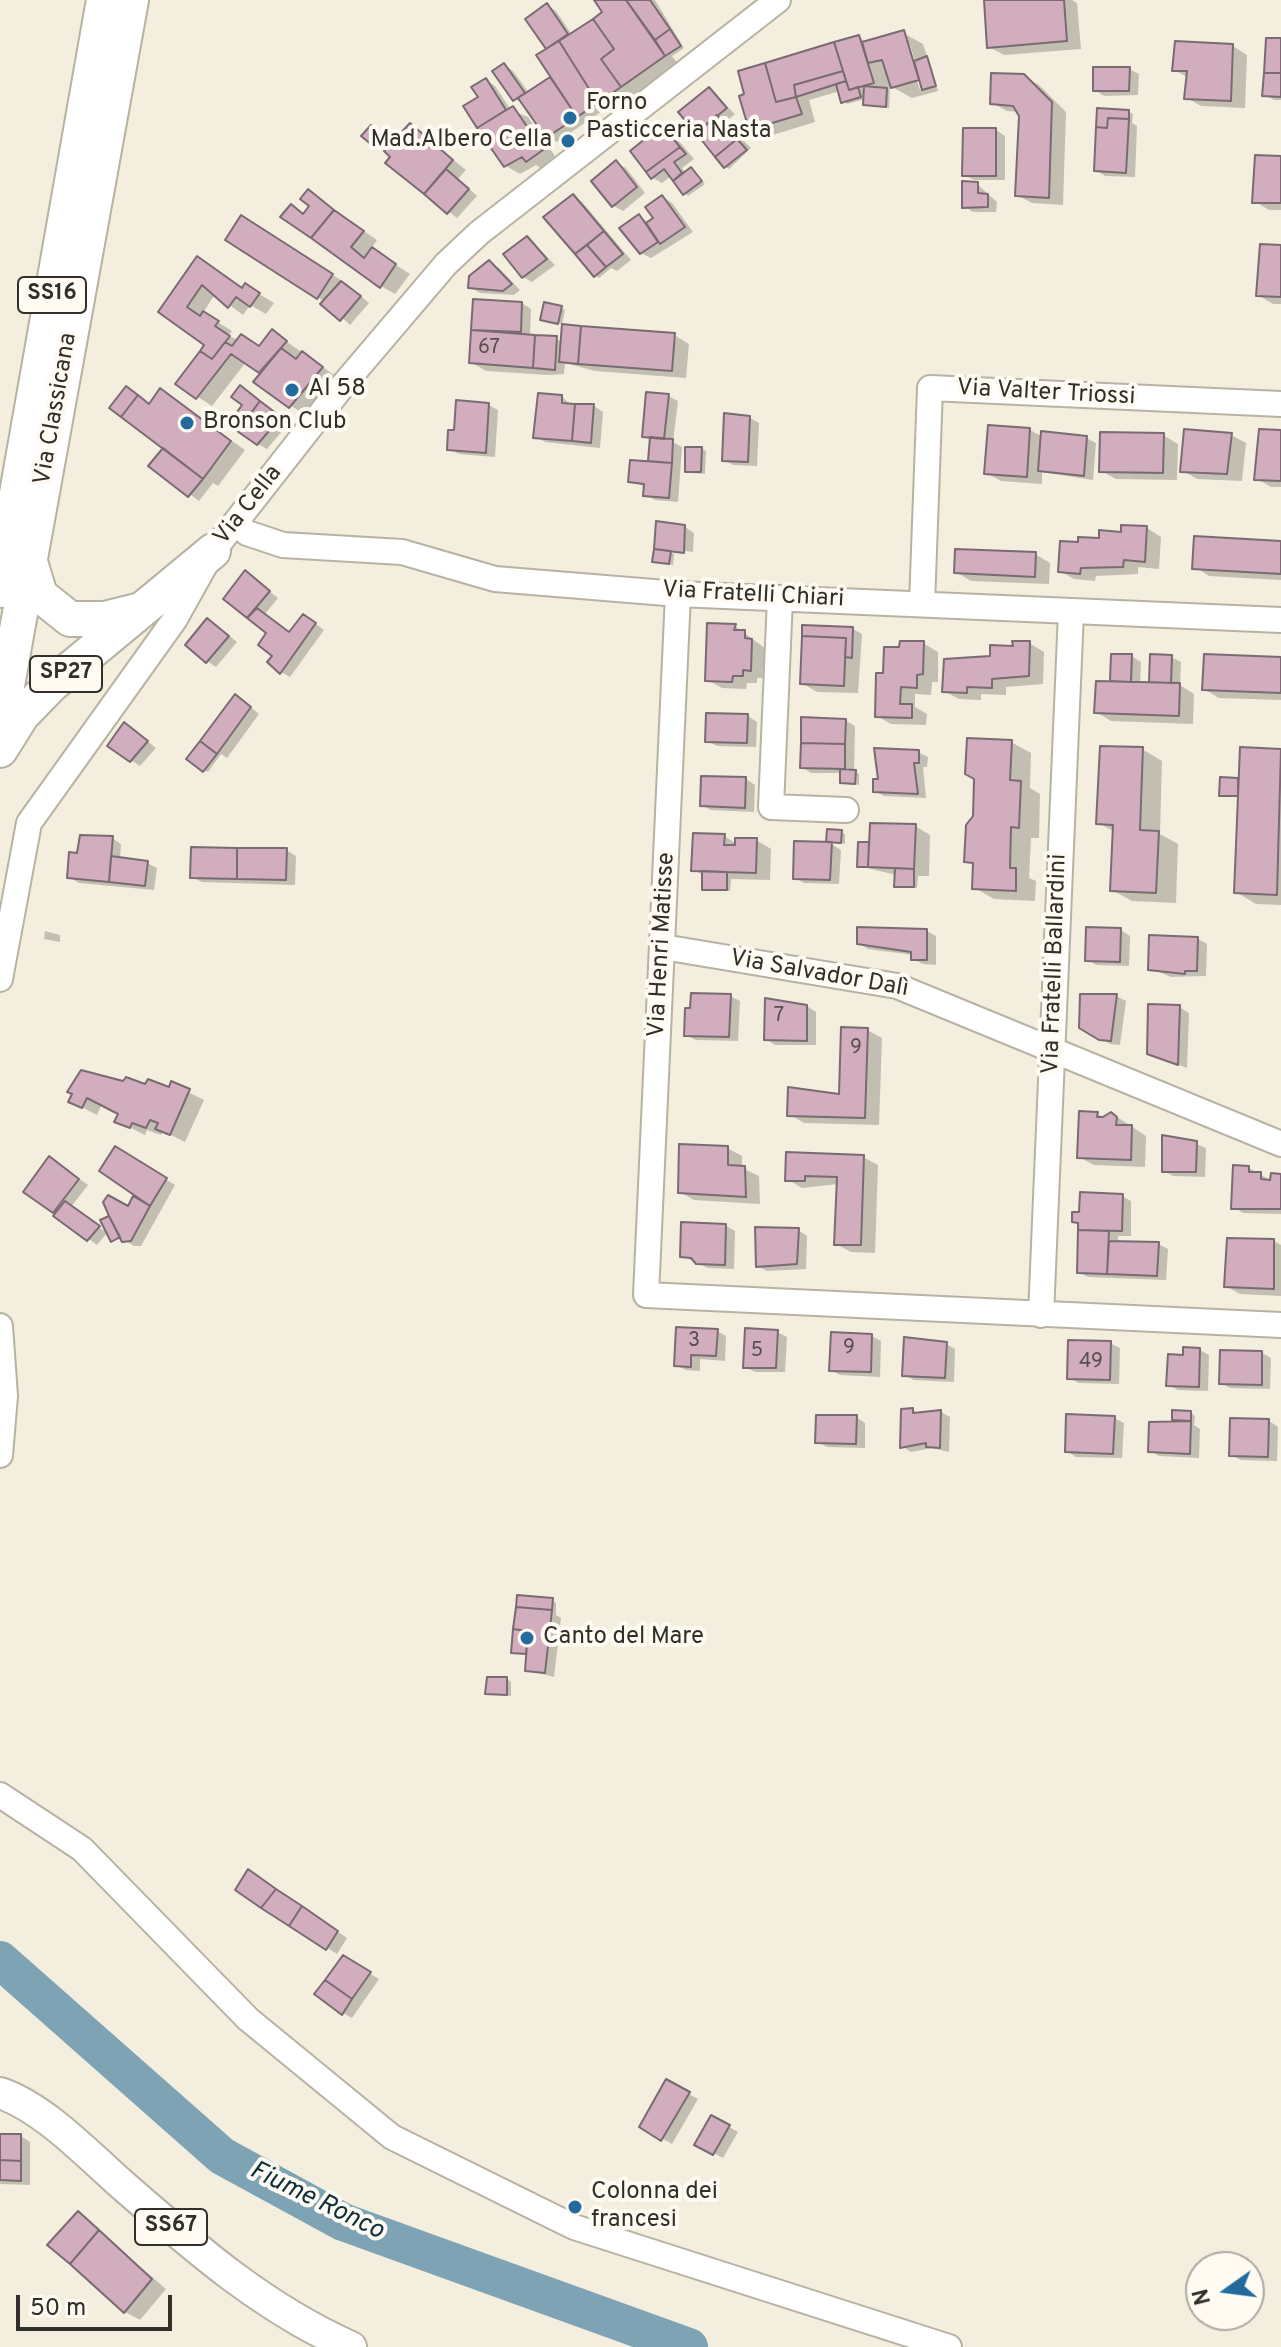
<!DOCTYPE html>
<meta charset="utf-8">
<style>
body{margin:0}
#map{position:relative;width:1281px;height:2347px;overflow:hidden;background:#f3eede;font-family:Overpass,sans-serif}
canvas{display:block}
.north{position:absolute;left:1185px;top:2251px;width:80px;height:80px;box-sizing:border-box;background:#fffbf2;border:2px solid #ada9a2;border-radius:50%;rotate:256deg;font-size:22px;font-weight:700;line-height:32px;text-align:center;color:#312f29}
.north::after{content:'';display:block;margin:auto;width:28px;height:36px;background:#236b9f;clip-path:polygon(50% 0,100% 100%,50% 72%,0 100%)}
.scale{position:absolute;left:16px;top:2295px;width:156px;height:36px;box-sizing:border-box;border:4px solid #312f29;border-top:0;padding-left:10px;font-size:24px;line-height:28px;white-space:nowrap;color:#312f29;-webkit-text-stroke:6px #fffbf2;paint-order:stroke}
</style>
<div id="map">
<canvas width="1281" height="2347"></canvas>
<div class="north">N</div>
<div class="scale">50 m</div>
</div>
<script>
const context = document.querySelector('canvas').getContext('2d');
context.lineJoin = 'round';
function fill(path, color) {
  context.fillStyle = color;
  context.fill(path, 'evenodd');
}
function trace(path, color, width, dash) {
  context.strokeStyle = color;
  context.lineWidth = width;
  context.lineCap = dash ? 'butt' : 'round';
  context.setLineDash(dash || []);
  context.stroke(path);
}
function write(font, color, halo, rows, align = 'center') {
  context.font = font + ' Overpass,sans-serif';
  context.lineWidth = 8;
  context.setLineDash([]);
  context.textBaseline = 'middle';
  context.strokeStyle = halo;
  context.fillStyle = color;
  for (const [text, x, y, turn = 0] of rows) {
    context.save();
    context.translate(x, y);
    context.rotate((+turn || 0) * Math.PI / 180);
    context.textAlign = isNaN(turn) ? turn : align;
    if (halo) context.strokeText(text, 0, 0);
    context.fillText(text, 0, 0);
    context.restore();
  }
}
const shadow = new Path2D(`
 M 597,0 L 655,0 L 684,48 L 672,56 L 679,65 L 614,110 L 608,107 L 557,142 L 548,136 L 525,105 L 515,99 L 504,65 L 513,71 L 529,93 L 553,78 L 549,49 L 528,19 L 547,5 L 556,11 L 572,35 L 605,13 Z
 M 1007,0 L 1072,0 L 1077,3 L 1081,49 L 1004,55 L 989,47 Z
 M 903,33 L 923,44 L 938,91 L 912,98 L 890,86 L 889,108 L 869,106 L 865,99 L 847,104 L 840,91 L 809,100 L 815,122 L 766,137 L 751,129 L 740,73 L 858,37 L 868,43 ZM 906,45 L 910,45 L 924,89 L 920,90 Z
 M 1281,40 L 1281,100 L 1274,100 L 1265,95 Z
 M 1233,46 L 1247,55 L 1245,108 L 1201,106 L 1187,98 L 1189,78 L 1174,70 Z
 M 1129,69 L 1139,74 L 1138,95 L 1104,96 L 1095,90 Z
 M 1024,76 L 1039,85 L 1066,112 L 1063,205 L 1032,203 L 1017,195 L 1019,112 L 1007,111 L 992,103 Z
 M 486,80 L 495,86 L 511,110 L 528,117 L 557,159 L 542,169 L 536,165 L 520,174 L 506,166 L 465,107 L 481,98 Z
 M 709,89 L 735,114 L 725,122 L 751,148 L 729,169 L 725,167 Z
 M 1129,112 L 1133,114 L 1132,123 L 1137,126 L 1135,177 L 1105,176 L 1096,170 Z
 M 410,125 L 466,170 L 458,179 L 477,196 L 457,218 L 388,163 Z
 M 662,128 L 672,133 L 694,159 L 682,168 L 686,173 L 691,169 L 705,184 L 688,196 L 671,176 L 662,183 L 653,178 L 632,151 Z
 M 375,130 L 384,138 L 377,145 L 373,143 Z
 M 996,130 L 1005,136 L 1005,180 L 974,180 L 964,175 Z
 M 1281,158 L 1281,210 L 1269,210 L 1254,201 Z
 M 616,163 L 626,168 L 645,193 L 623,211 L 614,206 Z
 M 977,184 L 997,202 L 996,212 L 973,212 L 964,206 Z
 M 573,197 L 582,202 L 631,260 L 617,271 L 611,268 L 599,278 L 595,275 L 546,217 Z
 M 663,197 L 672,203 L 693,232 L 651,258 L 641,253 L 639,216 L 650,223 L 655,219 Z
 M 292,206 L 305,215 L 344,218 L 377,240 L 371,249 L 410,274 L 395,294 L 381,286 Z
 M 256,226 L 347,284 L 369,303 L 350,325 L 325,302 L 228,240 Z
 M 528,238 L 555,265 L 532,282 L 523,277 Z
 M 1281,247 L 1281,304 L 1273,304 L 1258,295 Z
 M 489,263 L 499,268 L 520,290 L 514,295 L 480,293 L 470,287 Z
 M 212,267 L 244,289 L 246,286 L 274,303 L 266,314 L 250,305 L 243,315 L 215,294 L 203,313 L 232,331 L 228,336 L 259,347 L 273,332 L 337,377 L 305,415 L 256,382 L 262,373 L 246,362 L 212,406 L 178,384 L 207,345 L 161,311 Z
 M 474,301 L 522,303 L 531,309 L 530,336 L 563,341 L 674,335 L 689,344 L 686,378 L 595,371 L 565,363 L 564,374 L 548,375 L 486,371 L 471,362 Z
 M 561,308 L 565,310 L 562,324 L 547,321 Z
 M 161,391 L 245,450 L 218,486 L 213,483 L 199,501 L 151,466 L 165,448 L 142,400 L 151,405 Z
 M 249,393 L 289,423 L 267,449 L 258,444 L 249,420 L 245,405 Z
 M 561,396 L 571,405 L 594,406 L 603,412 L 600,448 L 545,442 L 536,437 Z
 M 668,396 L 678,401 L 673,442 L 682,447 L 678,502 L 655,500 L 646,495 L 646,487 L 630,481 L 650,463 L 651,440 L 644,436 Z
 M 488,405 L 498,410 L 495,457 L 459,454 L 449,449 L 456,432 Z
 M 750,418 L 759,423 L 757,466 L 733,465 L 724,460 Z
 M 1030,430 L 1043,437 L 1086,438 L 1096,443 L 1093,480 L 1042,472 L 1042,484 L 1001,481 L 986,473 Z
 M 1281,432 L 1281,487 L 1271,487 L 1256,478 Z
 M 1163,435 L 1178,444 L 1177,480 L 1116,479 L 1101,471 Z
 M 1231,435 L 1246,443 L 1242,481 L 1197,479 L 1182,470 Z
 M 702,449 L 706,451 L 705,474 L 691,473 L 687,471 Z
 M 658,523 L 685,527 L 694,533 L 693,552 L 665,548 L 670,553 L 693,557 L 674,554 L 673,565 L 655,561 Z
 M 1147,528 L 1161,537 L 1159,569 L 1138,567 L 1138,574 L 1096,576 L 1095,581 L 1074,579 L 1060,571 L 1079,544 Z
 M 1281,543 L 1281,580 L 1209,576 L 1195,567 Z
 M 1035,554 L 1050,563 L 1049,584 L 971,581 L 956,572 Z
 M 246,573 L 278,598 L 265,614 L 290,633 L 313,622 L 324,630 L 290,677 L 281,672 L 268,633 L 226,599 Z
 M 217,626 L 237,642 L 216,667 L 207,661 Z
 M 735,626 L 766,649 L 766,678 L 757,678 L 757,683 L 747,683 L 746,689 L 722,688 L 707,680 Z
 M 853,629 L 862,634 L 858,693 L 817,692 L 802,683 Z
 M 923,643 L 938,652 L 938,682 L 932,682 L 931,695 L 915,694 L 915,707 L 927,714 L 926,725 L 891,724 L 877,716 L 885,675 L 901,649 Z
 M 1029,643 L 1044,652 L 1043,684 L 1006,687 L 1006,695 L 981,694 L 981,700 L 959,699 L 944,691 L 991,658 Z
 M 1131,656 L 1141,662 L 1140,684 L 1156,685 L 1151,681 L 1171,657 L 1181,662 L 1180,685 L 1194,694 L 1193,724 L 1111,721 L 1096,712 L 1118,683 L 1112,680 Z
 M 1281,659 L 1281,700 L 1219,698 L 1204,689 Z
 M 244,702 L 259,714 L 227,758 L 221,754 L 208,772 L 204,770 Z
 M 748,716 L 757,722 L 756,747 L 717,746 L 707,741 Z
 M 846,721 L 855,726 L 854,771 L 859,774 L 859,785 L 842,782 L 842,773 L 811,773 L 802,767 Z
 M 133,730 L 156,748 L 140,766 L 131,760 Z
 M 1011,742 L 1031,753 L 1030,788 L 1040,794 L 1039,838 L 1031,838 L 1029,878 L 1036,881 L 1035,901 L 994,899 L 975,888 L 975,866 L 966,861 L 975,817 Z
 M 1142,749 L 1162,761 L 1160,834 L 1178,844 L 1176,903 L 1132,901 L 1112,890 L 1115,832 L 1098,823 Z
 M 1242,750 L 1281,751 L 1281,905 L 1256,904 L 1236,892 L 1240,797 L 1221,794 L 1240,782 Z
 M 918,752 L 928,757 L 927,767 L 923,767 L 926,798 L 884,796 L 875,791 Z
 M 746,779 L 755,785 L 754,812 L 711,810 L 702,805 Z
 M 915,826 L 930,835 L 929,876 L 918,876 L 917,888 L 900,888 L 896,886 L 896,875 L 859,866 L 869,844 Z
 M 841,832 L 845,834 L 845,844 L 828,841 Z
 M 724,836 L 737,844 L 756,840 L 771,849 L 770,880 L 731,879 L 730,891 L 704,889 L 704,876 L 693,869 Z
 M 112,838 L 121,844 L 120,859 L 147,863 L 157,868 L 154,890 L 79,883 L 69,877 L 79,856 Z
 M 831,844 L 841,850 L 839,884 L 804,883 L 795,878 Z
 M 286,850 L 296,856 L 295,885 L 202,882 L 192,877 Z
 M 1121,930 L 1130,936 L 1129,966 L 1096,965 L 1087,959 Z
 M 45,931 L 60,935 L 60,942 L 44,939 Z
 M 927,931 L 936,936 L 936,965 L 923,964 L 913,959 L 913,955 L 868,949 L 859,943 Z
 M 1198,939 L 1207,944 L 1206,976 L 1171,977 L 1150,968 Z
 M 730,996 L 740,1001 L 738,1041 L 696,1040 L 686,1035 Z
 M 1116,996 L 1126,1001 L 1120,1045 L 1110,1044 L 1081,1027 Z
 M 807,1006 L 816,1012 L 816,1045 L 775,1045 L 766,1039 Z
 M 1179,1007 L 1189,1013 L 1187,1068 L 1149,1053 Z
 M 867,1030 L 882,1038 L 879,1125 L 804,1123 L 789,1114 L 841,1096 Z
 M 124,1084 L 170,1089 L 172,1084 L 204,1100 L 185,1142 L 163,1131 L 161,1135 L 147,1130 L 145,1135 L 117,1121 L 120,1116 L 101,1106 L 97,1115 L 70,1101 Z
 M 1097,1114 L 1103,1117 L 1114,1115 L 1146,1136 L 1145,1167 L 1094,1165 L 1079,1157 Z
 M 1164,1137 L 1179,1137 L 1206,1148 L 1205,1177 L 1173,1176 L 1164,1171 Z
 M 115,1148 L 175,1185 L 141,1246 L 134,1246 L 123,1239 L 112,1240 L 109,1218 L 128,1209 L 137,1192 Z
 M 727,1148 L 742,1156 L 742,1168 L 759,1176 L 760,1204 L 694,1200 L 680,1192 Z
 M 863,1157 L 878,1165 L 875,1253 L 851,1252 L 836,1244 L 838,1184 L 802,1188 L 787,1179 Z
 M 59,1164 L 88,1185 L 71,1207 L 107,1233 L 97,1245 L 26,1192 Z
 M 1249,1168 L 1272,1181 L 1281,1176 L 1281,1214 L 1243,1213 L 1234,1207 Z
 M 1122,1196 L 1131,1201 L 1131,1236 L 1118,1236 L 1118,1243 L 1158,1244 L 1168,1249 L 1166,1280 L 1088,1277 L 1079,1272 L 1080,1225 L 1074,1221 Z
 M 726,1226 L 735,1231 L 734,1269 L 708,1268 L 682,1256 Z
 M 798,1230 L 807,1236 L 806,1269 L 767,1271 L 757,1266 Z
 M 1274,1241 L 1281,1245 L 1281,1296 L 1240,1294 L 1226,1286 Z
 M 717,1331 L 726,1336 L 725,1361 L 700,1359 L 700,1371 L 686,1370 L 676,1365 Z
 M 777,1332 L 787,1337 L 785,1372 L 755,1372 L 745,1367 Z
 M 872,1336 L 881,1341 L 880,1377 L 840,1375 L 831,1370 Z
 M 1110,1343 L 1120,1348 L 1119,1384 L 1079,1383 L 1069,1378 Z
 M 946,1344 L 955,1349 L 954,1382 L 914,1380 L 904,1375 Z
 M 1200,1350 L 1209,1355 L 1208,1391 L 1178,1390 L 1168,1385 L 1185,1357 Z
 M 1262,1353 L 1271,1358 L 1270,1389 L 1230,1388 L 1221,1383 Z
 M 913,1410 L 919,1414 L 941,1412 L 950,1417 L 949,1452 L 932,1448 L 911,1452 L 902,1446 Z
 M 1191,1413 L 1195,1416 L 1194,1425 L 1200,1429 L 1199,1458 L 1159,1456 L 1150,1451 L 1181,1423 L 1174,1419 Z
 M 856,1417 L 865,1423 L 865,1448 L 827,1447 L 818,1442 Z
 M 1114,1418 L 1124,1423 L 1122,1458 L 1076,1457 L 1067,1451 Z
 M 1269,1421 L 1278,1427 L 1277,1461 L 1241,1460 L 1231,1455 Z
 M 552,1600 L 556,1603 L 556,1615 L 561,1618 L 554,1677 L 527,1670 L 528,1655 L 514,1651 L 515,1629 Z
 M 507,1679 L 511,1682 L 511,1696 L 487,1693 Z
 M 258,1877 L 347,1938 L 337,1954 L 238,1890 Z
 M 343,1958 L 379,1979 L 352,2018 L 343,2013 Z
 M 667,2082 L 698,2099 L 672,2144 L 642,2127 Z
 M 712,2117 L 738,2132 L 723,2158 L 697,2144 Z
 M 0,2136 L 21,2136 L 30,2142 L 30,2185 L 0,2184 Z
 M 79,2214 L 166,2289 L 140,2320 L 125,2312 L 71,2263 Z`);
const river = new Path2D(`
 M 0,1960 L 222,2156 L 343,2222 L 689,2347`);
const building = new Path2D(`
 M 594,0 L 626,0 L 665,56 L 621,87 L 601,59 L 614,49 L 593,19 L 602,12 Z
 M 626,0 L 650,0 L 670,29 L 655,40 Z
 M 984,0 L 1064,0 L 1067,41 L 987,48 Z
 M 547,3 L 568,34 L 546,49 L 525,19 Z
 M 593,19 L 614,49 L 601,59 L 621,87 L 598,103 L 559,41 Z
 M 670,29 L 681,46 L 665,56 L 655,40 Z
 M 904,30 L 919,80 L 891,88 L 882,60 L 868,63 L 862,42 Z
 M 859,35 L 874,83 L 849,90 L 834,42 Z
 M 1266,38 L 1281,38 L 1281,73 L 1264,73 Z
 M 559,41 L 598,103 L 577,117 L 536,55 Z
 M 1175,41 L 1233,44 L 1231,101 L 1184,99 L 1187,71 L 1172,71 Z
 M 834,42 L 843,71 L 794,85 L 796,97 L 776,102 L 765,63 Z
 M 927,56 L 936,86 L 922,90 L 914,61 Z
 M 504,63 L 525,93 L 513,101 L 492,71 Z
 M 765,63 L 776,102 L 796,97 L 802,114 L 749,130 L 739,96 L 744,94 L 738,71 Z
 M 1093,67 L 1130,67 L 1129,91 L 1093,91 Z
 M 843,71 L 846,81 L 796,97 L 794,85 Z
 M 991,73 L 1024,74 L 1052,102 L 1049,198 L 1015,196 L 1019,116 L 1013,106 L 990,104 Z
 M 1264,73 L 1281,73 L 1281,97 L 1262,96 Z
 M 550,77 L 577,117 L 546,138 L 518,98 Z
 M 486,78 L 506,110 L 477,128 L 463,106 L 478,97 L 471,87 Z
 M 846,81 L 849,90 L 858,87 L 861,97 L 841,103 L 836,84 Z
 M 864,86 L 887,88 L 886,107 L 863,105 Z
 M 709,87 L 727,108 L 696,133 L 678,112 Z
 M 513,106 L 543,150 L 526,162 L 522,157 L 504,167 L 477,128 Z
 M 1097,108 L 1129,110 L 1129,119 L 1108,118 L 1107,128 L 1096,127 Z
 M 717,115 L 737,139 L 715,157 L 696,133 Z
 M 1108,118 L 1129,119 L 1126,173 L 1094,171 L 1096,127 L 1107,128 Z
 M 410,123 L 453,160 L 424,194 L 385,163 L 390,157 L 384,151 Z
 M 371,125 L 382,134 L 372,145 L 361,136 Z
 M 662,125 L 680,147 L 646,172 L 630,151 Z
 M 963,128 L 996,128 L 996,176 L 962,176 Z
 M 737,139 L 747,150 L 724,168 L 715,157 Z
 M 680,147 L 686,154 L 674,162 L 682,173 L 673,181 L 664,169 L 651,179 L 646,172 Z
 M 1255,155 L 1281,156 L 1281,203 L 1252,203 Z
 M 616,160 L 637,187 L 612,207 L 591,181 Z
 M 691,167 L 702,181 L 683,195 L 673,181 Z
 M 446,169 L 469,189 L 447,214 L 424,194 Z
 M 962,181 L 978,182 L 978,193 L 988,194 L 988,207 L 962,208 Z
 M 308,189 L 334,210 L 311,238 L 280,217 L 291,204 L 303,214 L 309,206 L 300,199 Z
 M 573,194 L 604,231 L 575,254 L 543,217 Z
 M 662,195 L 685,227 L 660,244 L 646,223 L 653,218 L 645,207 Z
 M 334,210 L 364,231 L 351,247 L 364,258 L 372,247 L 396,264 L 380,288 L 311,238 Z
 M 639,214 L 658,242 L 640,254 L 619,228 Z
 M 241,215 L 333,274 L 317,299 L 225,240 Z
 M 604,231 L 623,254 L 606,267 L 587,245 Z
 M 527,236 L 547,259 L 522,278 L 503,254 Z
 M 1260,244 L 1281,245 L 1281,297 L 1256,296 Z
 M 587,245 L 606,267 L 594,277 L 575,254 Z
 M 197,256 L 242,288 L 245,283 L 260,293 L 250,307 L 236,297 L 228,308 L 202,285 L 187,307 L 200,316 L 203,311 L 219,321 L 215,326 L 230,336 L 212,359 L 200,351 L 204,345 L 158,312 Z
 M 489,260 L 512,284 L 503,291 L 468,288 L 469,276 Z
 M 341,281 L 361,296 L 340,321 L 320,304 Z
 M 473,299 L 522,302 L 521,332 L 471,330 Z
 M 544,302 L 562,306 L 558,324 L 540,320 Z
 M 562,324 L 581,326 L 578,364 L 559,362 Z
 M 581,326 L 675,333 L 672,371 L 578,364 Z
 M 272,329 L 287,341 L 259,373 L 231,354 L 196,399 L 175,384 L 200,351 L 212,359 L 225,342 L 232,346 L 241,334 L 259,346 Z
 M 471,330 L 535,335 L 533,368 L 469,363 Z
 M 535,335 L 557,336 L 555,370 L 533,368 Z
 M 281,348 L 296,359 L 302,351 L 323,367 L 289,408 L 253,382 Z
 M 240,385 L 260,401 L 246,420 L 237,412 L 242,405 L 231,397 Z
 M 126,386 L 138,395 L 121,417 L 109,408 Z
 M 160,388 L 231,441 L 203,479 L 121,417 L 138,395 L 149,404 Z
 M 646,392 L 669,394 L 664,439 L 642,437 Z
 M 538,393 L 562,395 L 562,403 L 575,404 L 572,441 L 533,438 Z
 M 456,400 L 489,403 L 486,453 L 447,450 L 448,430 L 454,430 Z
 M 260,401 L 281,417 L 257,445 L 237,431 Z
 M 575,404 L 594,404 L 591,443 L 572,441 Z
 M 724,413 L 750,416 L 748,462 L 722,461 Z
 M 988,425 L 1030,428 L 1027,477 L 984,474 Z
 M 1184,429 L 1232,433 L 1227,474 L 1180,472 Z
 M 1259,429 L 1281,430 L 1281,481 L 1254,480 Z
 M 1041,431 L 1087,436 L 1084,476 L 1038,471 Z
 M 1100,432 L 1164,433 L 1163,473 L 1099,472 Z
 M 650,437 L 673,439 L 672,463 L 648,461 Z
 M 685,447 L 702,447 L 701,472 L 685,472 Z
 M 163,448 L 203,479 L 188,497 L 148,466 Z
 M 630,460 L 672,463 L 669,498 L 643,496 L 644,484 L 628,482 Z
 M 656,521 L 685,525 L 684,553 L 654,549 Z
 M 1121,525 L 1147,526 L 1145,562 L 1124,560 L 1123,567 L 1081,568 L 1080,574 L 1058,572 L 1060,541 L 1078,542 L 1078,537 L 1099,538 L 1099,530 L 1121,532 Z
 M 1194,536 L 1281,541 L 1281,574 L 1192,569 Z
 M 654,549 L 671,551 L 669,564 L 652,562 Z
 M 955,549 L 1036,552 L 1035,577 L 954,573 Z
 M 245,570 L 270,591 L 247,618 L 223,599 Z
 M 257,608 L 289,632 L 303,614 L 316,623 L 280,674 L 267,662 L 272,656 L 258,645 L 266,633 L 247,618 Z
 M 207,618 L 229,636 L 206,663 L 185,645 Z
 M 707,623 L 736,624 L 734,630 L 745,630 L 745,638 L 752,639 L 751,671 L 743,670 L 743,676 L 733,676 L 732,682 L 705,681 Z
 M 802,625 L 853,627 L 852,658 L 845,657 L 846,638 L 802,636 Z
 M 802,636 L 846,638 L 844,686 L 800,684 Z
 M 900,641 L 924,641 L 923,674 L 917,675 L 917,688 L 901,687 L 900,704 L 912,704 L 912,718 L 875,717 L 876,673 L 883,673 L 884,647 L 899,647 Z
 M 1012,641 L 1030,641 L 1029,676 L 992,679 L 992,688 L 967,687 L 967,693 L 942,692 L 944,659 L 990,656 L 990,645 L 1013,646 Z
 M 1111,654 L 1132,654 L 1131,682 L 1110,681 Z
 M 1150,654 L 1172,655 L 1171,683 L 1149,682 Z
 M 1204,654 L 1281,657 L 1281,693 L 1202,690 Z
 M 1096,681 L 1180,683 L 1179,716 L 1094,713 Z
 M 235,694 L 251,707 L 217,754 L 200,741 Z
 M 706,713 L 748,714 L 747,743 L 705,742 Z
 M 801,717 L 846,719 L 845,744 L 801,743 Z
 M 124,722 L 148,741 L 130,762 L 107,746 Z
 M 967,738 L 1012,740 L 1010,780 L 1021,781 L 1019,828 L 1011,827 L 1010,868 L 1016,868 L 1016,891 L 972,889 L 973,863 L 964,862 L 966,825 L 973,816 L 974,779 L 965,774 Z
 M 200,741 L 217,754 L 203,772 L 186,759 Z
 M 801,743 L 845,744 L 845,769 L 800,768 Z
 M 1100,746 L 1143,747 L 1140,830 L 1159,831 L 1156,893 L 1110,891 L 1113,825 L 1096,824 Z
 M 1240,747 L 1281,749 L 1277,895 L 1234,893 Z
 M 874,748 L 919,750 L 919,763 L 914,763 L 918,794 L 873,792 L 873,779 L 878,779 Z
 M 840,769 L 856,770 L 855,784 L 840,783 Z
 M 701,776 L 746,777 L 745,808 L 700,806 Z
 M 1220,777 L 1238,778 L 1238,796 L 1219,796 Z
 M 870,823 L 916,824 L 914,869 L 868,867 Z
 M 827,829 L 842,830 L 841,843 L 826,842 Z
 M 693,833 L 725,834 L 724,845 L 735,845 L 735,838 L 757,838 L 756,873 L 691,871 Z
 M 80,835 L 113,836 L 109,882 L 67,878 L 69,852 L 77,853 Z
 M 794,841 L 832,842 L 830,880 L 793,879 Z
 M 858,842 L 869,842 L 868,867 L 857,867 Z
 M 191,847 L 237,848 L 237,879 L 190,878 Z
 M 237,848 L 287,848 L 286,880 L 237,879 Z
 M 111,856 L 148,861 L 145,886 L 109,882 Z
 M 895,868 L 914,869 L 914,887 L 894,887 Z
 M 702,871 L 727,872 L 727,890 L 702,890 Z
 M 857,927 L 927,929 L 927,960 L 911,960 L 911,952 L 857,944 Z
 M 1086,927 L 1121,928 L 1120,962 L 1085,961 Z
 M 1149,935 L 1198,937 L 1197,971 L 1185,971 L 1185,974 L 1148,970 Z
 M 691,993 L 731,994 L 729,1037 L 684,1036 L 685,1008 L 690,1008 Z
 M 1080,994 L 1117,994 L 1111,1041 L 1099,1040 L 1079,1028 Z
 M 765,998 L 807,1005 L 807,1041 L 764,1040 Z
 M 1148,1004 L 1180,1005 L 1178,1065 L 1147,1054 Z
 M 841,1027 L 868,1028 L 865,1118 L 787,1116 L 788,1087 L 839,1094 Z
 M 81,1070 L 123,1081 L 126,1077 L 145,1084 L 148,1079 L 169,1087 L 171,1081 L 190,1089 L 170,1135 L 155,1129 L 158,1123 L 150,1120 L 146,1128 L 132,1123 L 130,1128 L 114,1122 L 118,1114 L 87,1098 L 82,1108 L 68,1102 L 72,1094 L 67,1092 Z
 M 1079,1111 L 1098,1112 L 1097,1117 L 1103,1117 L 1111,1112 L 1117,1117 L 1116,1125 L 1132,1125 L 1131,1160 L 1077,1158 Z
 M 1162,1135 L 1197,1141 L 1196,1172 L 1162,1172 Z
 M 679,1144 L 728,1146 L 728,1165 L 745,1166 L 746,1197 L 678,1193 Z
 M 115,1146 L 167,1178 L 150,1206 L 99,1171 Z
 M 786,1152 L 864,1155 L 861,1245 L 834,1245 L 837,1177 L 805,1176 L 805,1181 L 785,1181 Z
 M 49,1156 L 79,1179 L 53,1213 L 23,1192 Z
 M 1233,1165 L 1249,1166 L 1249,1172 L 1261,1172 L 1261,1179 L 1270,1180 L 1271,1173 L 1281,1174 L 1281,1209 L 1231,1209 Z
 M 1080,1192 L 1123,1194 L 1122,1231 L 1078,1230 L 1078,1223 L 1072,1222 L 1072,1212 L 1079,1212 Z
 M 108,1195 L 128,1206 L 133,1196 L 150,1206 L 131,1241 L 122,1242 L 109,1216 L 103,1202 Z
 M 65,1201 L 100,1226 L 87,1241 L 53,1216 Z
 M 109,1216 L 120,1237 L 111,1242 L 100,1220 Z
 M 681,1222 L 726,1224 L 725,1265 L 696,1264 L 691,1258 L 680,1257 Z
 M 755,1227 L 799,1228 L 797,1264 L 756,1267 Z
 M 1078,1230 L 1109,1231 L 1107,1274 L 1077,1273 Z
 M 1227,1238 L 1274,1239 L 1274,1289 L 1224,1287 Z
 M 1109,1241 L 1159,1242 L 1157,1276 L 1107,1274 Z
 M 676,1327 L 718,1329 L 716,1356 L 691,1355 L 691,1367 L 674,1366 Z
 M 745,1328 L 778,1330 L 776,1368 L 743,1368 Z
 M 831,1332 L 872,1334 L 871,1372 L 829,1371 Z
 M 904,1337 L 947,1342 L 945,1378 L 902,1376 Z
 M 1068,1340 L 1111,1341 L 1110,1380 L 1067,1379 Z
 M 1183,1347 L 1200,1348 L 1199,1387 L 1166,1386 L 1168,1354 L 1183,1355 Z
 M 1220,1350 L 1262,1351 L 1262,1385 L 1219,1384 Z
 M 913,1408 L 913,1413 L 941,1410 L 940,1448 L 926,1447 L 926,1443 L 900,1448 L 901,1409 Z
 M 1172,1410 L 1191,1411 L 1191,1421 L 1172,1420 Z
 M 1066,1414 L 1115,1416 L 1113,1454 L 1065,1452 Z
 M 816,1415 L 857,1415 L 856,1444 L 815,1443 Z
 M 1230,1418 L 1269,1419 L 1268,1457 L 1229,1456 Z
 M 1191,1421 L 1190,1454 L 1148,1452 L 1149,1422 Z
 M 517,1595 L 553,1598 L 552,1610 L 516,1607 Z
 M 516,1607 L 552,1610 L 545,1673 L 525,1671 L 528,1631 L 513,1629 Z
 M 513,1629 L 528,1631 L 526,1654 L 511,1653 Z
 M 487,1677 L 507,1677 L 507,1695 L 485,1694 Z
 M 248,1869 L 276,1889 L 261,1908 L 235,1890 Z
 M 276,1889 L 302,1906 L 289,1926 L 261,1908 Z
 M 302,1906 L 338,1931 L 326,1950 L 289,1926 Z
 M 343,1955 L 371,1972 L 352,1999 L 325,1980 Z
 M 325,1980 L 352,1999 L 342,2015 L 314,1994 Z
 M 666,2079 L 690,2092 L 661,2141 L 639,2127 Z
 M 711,2115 L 730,2125 L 713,2155 L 694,2145 Z
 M 0,2134 L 21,2134 L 21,2161 L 0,2160 Z
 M 0,2160 L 21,2161 L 21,2181 L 0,2180 Z
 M 78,2211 L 99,2230 L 70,2264 L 47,2245 Z
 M 99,2230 L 152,2279 L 124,2313 L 70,2264 Z`);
const minor = new Path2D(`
 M 235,523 L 247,533 L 283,545 L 402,552 L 495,579 L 678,594 L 1281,620
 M 678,594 L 646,1295 L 1281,1325
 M 780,598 L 771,807 L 846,810
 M 922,604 L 930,388 L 1281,404
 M 663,947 L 897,986 L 1281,1144
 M 0,979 L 29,823 L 175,619 L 213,551 L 344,384 L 446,264 L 479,233 L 778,0
 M 1041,1315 L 1071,612
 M 0,1326 L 5,1396 L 0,1455
 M 0,1795 L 82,1849 L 248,2019 L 392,2137 L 574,2227 L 949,2347`);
const major = new Path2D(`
 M 0,2093 C 45,2108 91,2158 127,2189 C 197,2250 265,2309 351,2347`);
const highway = new Path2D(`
 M 30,562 L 40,595 L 70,619 L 105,619 L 141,610
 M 0,590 L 104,0
 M 0,724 L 131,0
 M 0,750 L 22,715 L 51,685 L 213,551`);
const markers = [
 [570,118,8,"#236b9f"],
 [568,141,8,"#236b9f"],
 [292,390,8,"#236b9f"],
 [187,423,8,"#236b9f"],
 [527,1638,8,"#236b9f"],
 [575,2207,8,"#236b9f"]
];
const numberNames = [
 ["67",489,349],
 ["7",779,1017],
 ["9",856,1049],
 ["3",694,1342],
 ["9",849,1349],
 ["5",757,1352],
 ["49",1091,1363]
];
const shields = [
 [52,295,68],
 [66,674,72],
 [171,2227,72]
];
const shieldNames = [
 ["SS16",52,295],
 ["SP27",66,674],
 ["SS67",171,2227]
];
const poiNames = [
 ["Forno",586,104],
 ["Pasticceria Nasta",586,132],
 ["Mad.Albero Cella",552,141,"right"],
 ["Al 58",308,390],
 ["Bronson Club",203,423],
 ["Canto del Mare",543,1638],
 ["Colonna dei",591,2193],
 ["francesi",591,2221]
];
const streetNames = [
 ["Via Valter Triossi",1046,394,3],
 ["Via Classicana",57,409,-80],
 ["Via Cella",249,506,-52],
 ["Via Fratelli Chiari",753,596,3],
 ["Via Henri Matisse",663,945,-87],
 ["Via Fratelli Ballardini",1056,964,-88],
 ["Via Salvador Dalì",819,975,10]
];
const waterNames = [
 ["Fiume Ronco",316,2202,26]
];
fill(shadow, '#0003');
trace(river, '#7ea3b4', 38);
fill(building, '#d1adbe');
trace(building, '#7a6a71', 2);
trace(minor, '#b7b2a2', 28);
trace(major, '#b7b2a2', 34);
trace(highway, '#b7b2a2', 38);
trace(minor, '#fff', 24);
trace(major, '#fff', 30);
trace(highway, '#fff', 34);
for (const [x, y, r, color] of markers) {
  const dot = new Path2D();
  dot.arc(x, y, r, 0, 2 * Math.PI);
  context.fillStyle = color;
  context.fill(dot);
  trace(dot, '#fffbf2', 3);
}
write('20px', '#594e4e', null, numberNames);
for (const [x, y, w] of shields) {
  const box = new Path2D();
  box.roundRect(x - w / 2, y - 18, w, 36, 6);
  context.fillStyle = '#fffbf2';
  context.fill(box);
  trace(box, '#312f29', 2);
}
write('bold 22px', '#312f29', null, shieldNames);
write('24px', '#312f29', '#fffbf2', poiNames, 'left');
write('24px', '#312f29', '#fffbf2', streetNames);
write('italic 26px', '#0d303e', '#fffbf2', waterNames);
</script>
